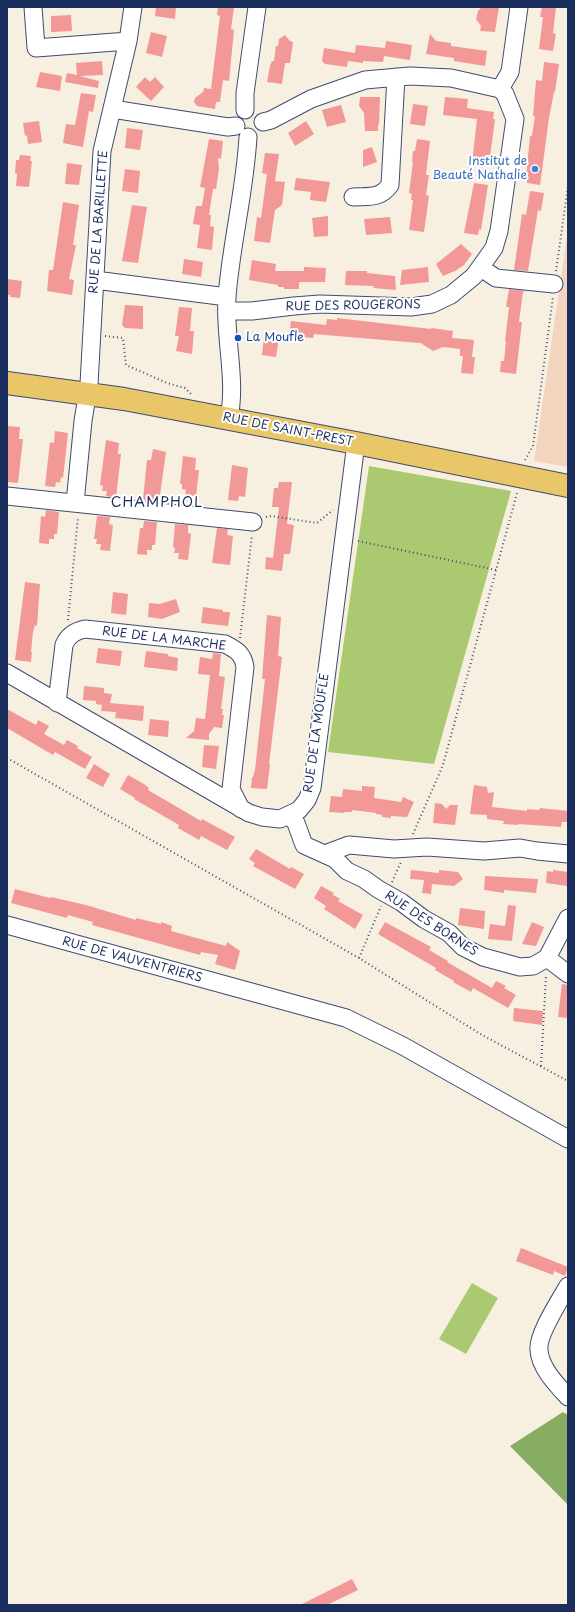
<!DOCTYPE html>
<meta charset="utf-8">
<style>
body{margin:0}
#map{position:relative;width:575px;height:1612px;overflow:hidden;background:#f7f0e0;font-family:"Playpen Sans",sans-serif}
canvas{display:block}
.frame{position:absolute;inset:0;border:8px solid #1b2f5e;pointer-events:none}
</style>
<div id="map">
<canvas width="575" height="1612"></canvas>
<div class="frame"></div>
</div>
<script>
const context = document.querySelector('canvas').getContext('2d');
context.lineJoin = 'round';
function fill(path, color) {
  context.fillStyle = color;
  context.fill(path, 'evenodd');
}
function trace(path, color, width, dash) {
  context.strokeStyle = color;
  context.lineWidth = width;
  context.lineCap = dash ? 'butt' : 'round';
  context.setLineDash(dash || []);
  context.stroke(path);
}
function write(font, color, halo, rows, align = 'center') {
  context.font = font + ' "Playpen Sans",sans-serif';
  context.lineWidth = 4;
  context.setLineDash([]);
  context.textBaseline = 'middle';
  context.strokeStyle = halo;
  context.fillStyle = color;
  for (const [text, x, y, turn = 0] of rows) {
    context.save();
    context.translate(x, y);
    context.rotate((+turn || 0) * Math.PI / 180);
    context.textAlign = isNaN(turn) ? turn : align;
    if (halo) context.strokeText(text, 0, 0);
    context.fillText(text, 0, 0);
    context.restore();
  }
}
const built = new Path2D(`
 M 568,230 L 568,467 L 534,461 Z`);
const green = new Path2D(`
 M 369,466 L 511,491 L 434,764 L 328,752 Z
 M 472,1283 L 498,1298 L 466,1354 L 439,1339 Z`);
const forest = new Path2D(`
 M 563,1412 L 568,1415 L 568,1505 L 510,1446 Z`);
const building = new Path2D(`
 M 156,7 L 176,7 L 175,19 L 155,16 Z
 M 218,7 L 234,7 L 231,29 L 234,30 L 229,81 L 223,80 L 220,102 L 216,102 L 215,109 L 197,106 L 194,102 L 195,98 L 203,92 L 204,88 L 211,89 L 220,16 L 217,15 Z
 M 482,7 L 499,7 L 495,32 L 480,31 L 481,26 L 476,19 L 478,11 Z
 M 542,7 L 556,7 L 553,33 L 556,34 L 553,51 L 539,49 L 543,17 L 540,17 Z
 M 71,15 L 72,31 L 51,32 L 51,16 Z
 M 151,32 L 167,36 L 162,57 L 146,53 Z
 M 430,34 L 436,41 L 451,43 L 451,46 L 487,51 L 485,66 L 454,61 L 454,58 L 426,54 Z
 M 285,35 L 290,41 L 293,42 L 290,63 L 285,63 L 282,84 L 267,82 L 270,66 L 272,61 L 274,61 L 276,46 L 278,46 L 279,39 Z
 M 386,41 L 412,45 L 410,60 L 384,56 L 383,62 L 363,61 L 363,63 L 348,61 L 347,67 L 325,64 L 322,61 L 324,48 L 355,53 L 356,45 L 385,48 Z
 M 102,61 L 103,75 L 80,76 L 99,81 L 98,88 L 65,82 L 67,73 L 77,75 L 76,63 Z
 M 544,62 L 559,64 L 555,92 L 554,92 L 549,118 L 540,185 L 527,183 L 527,178 L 526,178 L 530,136 L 532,136 L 535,116 L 533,116 L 536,80 L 542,81 Z
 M 40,72 L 62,76 L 60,91 L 36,87 Z
 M 145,77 L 150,82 L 155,77 L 164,87 L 151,101 L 136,87 Z
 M 81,93 L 96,95 L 93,112 L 89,111 L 83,147 L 63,143 L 66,124 L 75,125 Z
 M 360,97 L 380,97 L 379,125 L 378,125 L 378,131 L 365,131 L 364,113 L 359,106 Z
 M 445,97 L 468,99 L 467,108 L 494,112 L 493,119 L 495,119 L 489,165 L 472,163 L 477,119 L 443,115 Z
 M 413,104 L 428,106 L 425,126 L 410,124 Z
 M 341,105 L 346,122 L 327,127 L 322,110 Z
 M 39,121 L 42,142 L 28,144 L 27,135 L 25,136 L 23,123 Z
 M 306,121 L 314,134 L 295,146 L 288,133 Z
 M 127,128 L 143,130 L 140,150 L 125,148 Z
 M 209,139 L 223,141 L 221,159 L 218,158 L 219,169 L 216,189 L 213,189 L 209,215 L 211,215 L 210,226 L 214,227 L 212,250 L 197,248 L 200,225 L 193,224 L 196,206 L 202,206 L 205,188 L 200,187 Z
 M 417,139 L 430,141 L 426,175 L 429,175 L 426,195 L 429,196 L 424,232 L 409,230 L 413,200 L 411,200 L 412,194 L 409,193 L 413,162 L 412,162 L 413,151 L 415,151 Z
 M 372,147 L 377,162 L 363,167 L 363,150 Z
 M 265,153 L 279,154 L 275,181 L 285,182 L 282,205 L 275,210 L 270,243 L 254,241 L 257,217 L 261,218 L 267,174 L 262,173 Z
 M 20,155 L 31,156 L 30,161 L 32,161 L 29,187 L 16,186 L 17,174 L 15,173 L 16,160 L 19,160 Z
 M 67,163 L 82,165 L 79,185 L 65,184 Z
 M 125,169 L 140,171 L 138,193 L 122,191 Z
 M 296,178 L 330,182 L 326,202 L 310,200 L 311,192 L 294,190 Z
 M 474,183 L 488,185 L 481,230 L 479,229 L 478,235 L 464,233 Z
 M 530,191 L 544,193 L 541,211 L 538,210 L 528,271 L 514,270 L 522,214 L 526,215 Z
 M 63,202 L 79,205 L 73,245 L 76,245 L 69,279 L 74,280 L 72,295 L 47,291 L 49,270 L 53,270 Z
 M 132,205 L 147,207 L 138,263 L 122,261 Z
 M 328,216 L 328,236 L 314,237 L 312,218 Z
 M 390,217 L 392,233 L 366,235 L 364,219 Z
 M 461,244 L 472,254 L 464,265 L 455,271 L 443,276 L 436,264 Z
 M 184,259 L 203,262 L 201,277 L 182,274 Z
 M 252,260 L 276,264 L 275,271 L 304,271 L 304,267 L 326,268 L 325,282 L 299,282 L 299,289 L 284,289 L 284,287 L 278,287 L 278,285 L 249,280 Z
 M 428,267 L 429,282 L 400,285 L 402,270 Z
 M 346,271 L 367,271 L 367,273 L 395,276 L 396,290 L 373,288 L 374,286 L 345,285 Z
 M 7,279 L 22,281 L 20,298 L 10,297 L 10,295 L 7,295 Z
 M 509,289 L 526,291 L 523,292 L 519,322 L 522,322 L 516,374 L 500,372 L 501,361 L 504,361 L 506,341 L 505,341 L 509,307 L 506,307 Z
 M 125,305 L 143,306 L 143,329 L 125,328 L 122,325 Z
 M 179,307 L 192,308 L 190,331 L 194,331 L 192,354 L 176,351 L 179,336 L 175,336 Z
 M 337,318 L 431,329 L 431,328 L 453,331 L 452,338 L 474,340 L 472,357 L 475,357 L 473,374 L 461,373 L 463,356 L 460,356 L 460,349 L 443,347 L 433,351 L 419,342 L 419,343 L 314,334 L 313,338 L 289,336 L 291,321 L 326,325 L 327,319 L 337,320 Z
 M 264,336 L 279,338 L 276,357 L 262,355 Z
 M 7,426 L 20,427 L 19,439 L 23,439 L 18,483 L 8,482 Z
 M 55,431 L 68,433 L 63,478 L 61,477 L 60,483 L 56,482 L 55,487 L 45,486 L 50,442 L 54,443 Z
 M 106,440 L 119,443 L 118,454 L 121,454 L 116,498 L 106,496 L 107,491 L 102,491 L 103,486 L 100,485 Z
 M 153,449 L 166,452 L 160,495 L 158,495 L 158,500 L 153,499 L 153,501 L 143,500 L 147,460 L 151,460 Z
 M 183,456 L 196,458 L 195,470 L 199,470 L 196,496 L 185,495 L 186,490 L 182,489 L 182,484 L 180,484 Z
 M 232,465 L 248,468 L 245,497 L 239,496 L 238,501 L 228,500 Z
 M 279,482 L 292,482 L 287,524 L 294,525 L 290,554 L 284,554 L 282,571 L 265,569 L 266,557 L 273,558 L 279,507 L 272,507 L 274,488 L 278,488 Z
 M 46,510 L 59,512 L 57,534 L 54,534 L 54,539 L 49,539 L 49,544 L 39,543 L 41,516 L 45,517 Z
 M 97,516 L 110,517 L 109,524 L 113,525 L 110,551 L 100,550 L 101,544 L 96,544 L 97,539 L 94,539 Z
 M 144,521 L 157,522 L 155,545 L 152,545 L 152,550 L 147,550 L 147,555 L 137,554 L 140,528 L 143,528 Z
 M 175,524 L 188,525 L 188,533 L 191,534 L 188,560 L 178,559 L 179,553 L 174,553 L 175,548 L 173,547 Z
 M 217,528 L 228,529 L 227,535 L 233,536 L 230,565 L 212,563 Z
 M 25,582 L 40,584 L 37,626 L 35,625 L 33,632 L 31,652 L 32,652 L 31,662 L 15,660 Z
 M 113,592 L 128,594 L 126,615 L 111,613 Z
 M 176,599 L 180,612 L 162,619 L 148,617 L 149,603 L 160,604 Z
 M 203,607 L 223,610 L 223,612 L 230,612 L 228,626 L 201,623 Z
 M 267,615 L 281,617 L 278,656 L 282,657 L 269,764 L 270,765 L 267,789 L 251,788 L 252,777 L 253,777 L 255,770 L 265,679 L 262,679 Z
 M 98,648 L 122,651 L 120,666 L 96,663 Z
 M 146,651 L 168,654 L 168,656 L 178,658 L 177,671 L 144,667 Z
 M 213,653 L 221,654 L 219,676 L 225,677 L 221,709 L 223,709 L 222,715 L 224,715 L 222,728 L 214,727 L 209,734 L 209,740 L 186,738 L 194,731 L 196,718 L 205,719 L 210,675 L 198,674 L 200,657 L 212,659 Z
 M 84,686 L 104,688 L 104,693 L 112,694 L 110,703 L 144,706 L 143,721 L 115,718 L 116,712 L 101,711 L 102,705 L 96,704 L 96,701 L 83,700 Z
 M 7,709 L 36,725 L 38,720 L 49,726 L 44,734 L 64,745 L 67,740 L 78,746 L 77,748 L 92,757 L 85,769 L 55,752 L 53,755 L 7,728 Z
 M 150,719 L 169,721 L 168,737 L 148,735 Z
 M 204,745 L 219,746 L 216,769 L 202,767 Z
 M 94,764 L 110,774 L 103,787 L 86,778 Z
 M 128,775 L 144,784 L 149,788 L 148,790 L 201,821 L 202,819 L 235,837 L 227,850 L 201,836 L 199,840 L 178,828 L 179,825 L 134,799 L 135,798 L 120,789 Z
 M 474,785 L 487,787 L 488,793 L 494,792 L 492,807 L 527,811 L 527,809 L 539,810 L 540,808 L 568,811 L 568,822 L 562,822 L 561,827 L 518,824 L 519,825 L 503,824 L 504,821 L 487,819 L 487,815 L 470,814 Z
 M 362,786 L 375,787 L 374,798 L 401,802 L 403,797 L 414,802 L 407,817 L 391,816 L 391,818 L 382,817 L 382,815 L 376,814 L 376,813 L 352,810 L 352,812 L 345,812 L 344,813 L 329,812 L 331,796 L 342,797 L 343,789 L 362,791 Z
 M 435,803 L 442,804 L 446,809 L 450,805 L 458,805 L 455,825 L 433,823 Z
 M 256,849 L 290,869 L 291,867 L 304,874 L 295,889 L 253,866 L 255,863 L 249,859 Z
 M 411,870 L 439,873 L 439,870 L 458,872 L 463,879 L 454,886 L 432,884 L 431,894 L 422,893 L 424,880 L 410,879 Z
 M 553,870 L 568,872 L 567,886 L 546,883 L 547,871 L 553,872 Z
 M 485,876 L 538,879 L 536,893 L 504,890 L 504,893 L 484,890 Z
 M 321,886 L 334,893 L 333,895 L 340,899 L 338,901 L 363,915 L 355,929 L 324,909 L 326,906 L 314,898 Z
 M 15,889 L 50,898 L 51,897 L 86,905 L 136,920 L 136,918 L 161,924 L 161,922 L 172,926 L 171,931 L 226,946 L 227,942 L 240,951 L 235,970 L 215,964 L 218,955 L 201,952 L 200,955 L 92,925 L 93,922 L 68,915 L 67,918 L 11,903 Z
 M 508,905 L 516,906 L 512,941 L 488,939 L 490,924 L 505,926 Z
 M 460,908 L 485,911 L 484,929 L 458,925 Z
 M 385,922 L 431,947 L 429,950 L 448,961 L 447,962 L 492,988 L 496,981 L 506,986 L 504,988 L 516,995 L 508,1008 L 473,988 L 471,992 L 453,982 L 454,981 L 435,970 L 436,968 L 378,934 Z
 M 532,922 L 544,927 L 536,946 L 522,944 Z
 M 562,984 L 568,985 L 568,1018 L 558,1017 Z
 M 514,1008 L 543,1011 L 542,1025 L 513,1021 Z
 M 521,1248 L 568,1267 L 565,1276 L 554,1271 L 553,1275 L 516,1261 Z
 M 352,1579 L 358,1590 L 327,1605 L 300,1605 Z`);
const path = new Path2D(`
 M 556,271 L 568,186
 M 105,336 L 123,338 L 126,365 L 167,383 L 185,388 L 192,395
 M 525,460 L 533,446 L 553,297
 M 266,517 L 271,516 L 317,523 L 333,510
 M 358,541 L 496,570
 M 68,620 L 78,517
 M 240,638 L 252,535
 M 7,758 L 359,958 L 482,1035 L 568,1081
 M 413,834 L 443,765 L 517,493
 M 392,882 L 401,862
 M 359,958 L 381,906
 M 541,1066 L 546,976`);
const minor = new Path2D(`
 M 33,7 L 36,48 L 128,41
 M 112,109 L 228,127 L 236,126
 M 245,110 L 245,93 L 257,7
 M 263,122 L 271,120 L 311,99 L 365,80 L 410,76 L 451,78 L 500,89
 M 353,197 C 369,196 380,199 390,185 L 396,77
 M 481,268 L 496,278 L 554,284
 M 95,280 L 227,297
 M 227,311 L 252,311 L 294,306 L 320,304 L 411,307 L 432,304 L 451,295 L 474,276 L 494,248 L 499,231 L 515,119 L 505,94 L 500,89 L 510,72 L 519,7
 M 229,418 C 237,379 224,337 227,297 C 231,244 245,191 248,137
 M 7,496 L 253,522
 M 75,503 L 83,421 L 89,384 L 102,151 L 128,41 L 133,7
 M 7,673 L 249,813 L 262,817 L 280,819 L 299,810 L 307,800 L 312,788 L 356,443
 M 57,703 L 64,645 C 68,635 75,631 85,629 L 225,644 C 237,650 243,654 245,667 L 231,789 L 241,809
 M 289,815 L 296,823 L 304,845 L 335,859 L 347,871 L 364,879 L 378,889 L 401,902 L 424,919 L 449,933 L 463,947 L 483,957 L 520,967 L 533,966 L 547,958 L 568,918
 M 325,854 L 349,845 L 394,849 L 427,847 L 484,851 L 520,848 L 537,851 L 568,854
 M 7,925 L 346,1018 L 403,1046 L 568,1139
 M 547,958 L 568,974
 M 568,1286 C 560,1300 537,1335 539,1350 C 540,1368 557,1385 568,1397`);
const major = new Path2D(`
 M 7,383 L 124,399 L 356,443 L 568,486`);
const markers = [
 [535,169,4,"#3f7fe0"],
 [238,338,4,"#1a4fb4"]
];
const shopNames = [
 ["Institut de",527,162],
 ["Beauté Nathalie",527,176]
];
const streetNames = [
 ["RUE DE LA BARILLETTE",99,222,-86],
 ["RUE DES ROUGERONS",353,306,-1],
 ["RUE DE SAINT-PREST",288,430,11],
 ["RUE DE LA MARCHE",164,639,7],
 ["RUE DE LA MOUFLE",317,733,-82],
 ["RUE DES BORNES",431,924,33],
 ["RUE DE VAUVENTRIERS",132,960,15]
];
const transitNames = [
 ["La Moufle",246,338]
];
const quarterNames = [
 ["CHAMPHOL",157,503]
];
fill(built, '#f3d4bf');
fill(green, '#aac971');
fill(forest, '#87ad63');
fill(building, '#f29896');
trace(minor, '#3c4c72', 19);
trace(major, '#3c4c72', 24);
trace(path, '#3c4c72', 2, [1, 3]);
trace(minor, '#fff', 17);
trace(major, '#e9c769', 22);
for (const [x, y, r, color] of markers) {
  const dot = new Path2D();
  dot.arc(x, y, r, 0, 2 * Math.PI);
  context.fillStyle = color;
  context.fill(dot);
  trace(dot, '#fff', 1.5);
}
write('12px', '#366cbe', '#fff', shopNames, 'right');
write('12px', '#1b2f5e', '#fff', streetNames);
write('12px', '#164399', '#fff', transitNames, 'left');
context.letterSpacing = '1px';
write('14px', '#1b2f5e', '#fff', quarterNames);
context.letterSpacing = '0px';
</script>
